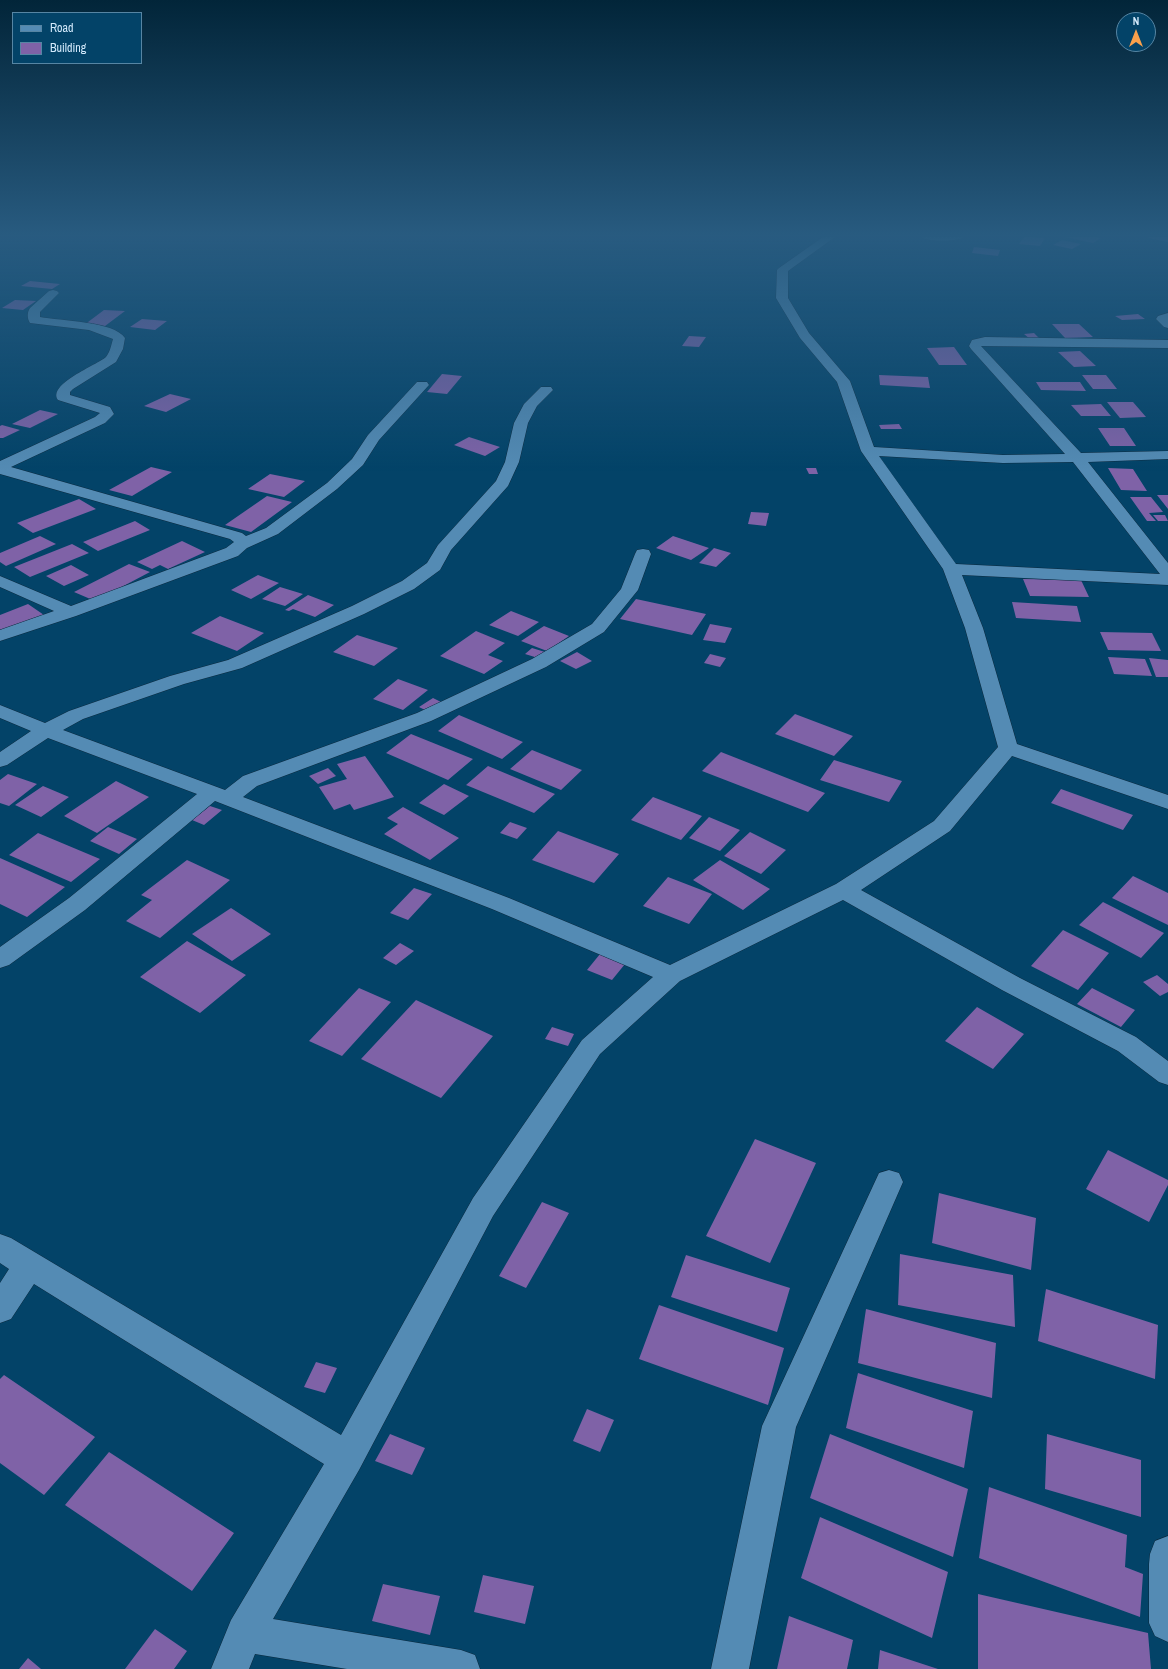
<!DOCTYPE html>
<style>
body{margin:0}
#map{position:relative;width:1168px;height:1669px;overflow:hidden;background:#034368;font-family:"Archivo Narrow",sans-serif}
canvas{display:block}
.legend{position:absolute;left:12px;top:12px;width:130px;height:52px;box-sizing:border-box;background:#034368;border:1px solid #5685a3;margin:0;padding:5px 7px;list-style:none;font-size:12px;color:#d2e9fb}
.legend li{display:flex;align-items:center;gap:8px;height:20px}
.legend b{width:20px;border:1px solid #5685a3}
.north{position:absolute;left:1116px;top:12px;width:40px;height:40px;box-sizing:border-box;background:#034368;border:1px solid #5685a3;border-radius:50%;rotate:0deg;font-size:11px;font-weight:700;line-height:16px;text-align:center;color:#d2e9fb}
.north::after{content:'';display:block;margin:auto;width:14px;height:18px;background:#f8a04b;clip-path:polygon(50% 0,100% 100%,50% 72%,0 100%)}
</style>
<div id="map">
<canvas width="1168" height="1669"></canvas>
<ul class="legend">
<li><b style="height:5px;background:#548bb4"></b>Road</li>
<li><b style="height:11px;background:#7f62a7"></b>Building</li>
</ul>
<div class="north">N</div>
</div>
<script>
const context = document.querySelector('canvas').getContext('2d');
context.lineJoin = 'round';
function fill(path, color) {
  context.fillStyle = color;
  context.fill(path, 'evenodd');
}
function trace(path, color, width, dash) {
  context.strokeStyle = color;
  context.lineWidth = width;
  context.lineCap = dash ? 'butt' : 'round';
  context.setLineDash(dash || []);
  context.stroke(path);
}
const building = new Path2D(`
 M 1024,237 L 1032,237 L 1045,238 L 1040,246 L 1019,244 Z
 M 1065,237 L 1096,237 L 1101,238 L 1093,243 Z
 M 1149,237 L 1168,237 L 1168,242 L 1148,238 Z
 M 1062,240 L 1081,244 L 1072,249 L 1053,245 Z
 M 974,247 L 1000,250 L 998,256 L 972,253 Z
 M 30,281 L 60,284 L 52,289 L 21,286 Z
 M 15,300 L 36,301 L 23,310 L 2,308 Z
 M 104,310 L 125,311 L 105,326 L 84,325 Z
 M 1138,314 L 1145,319 L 1122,320 L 1115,316 Z
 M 142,319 L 167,321 L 155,330 L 130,327 Z
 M 1052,324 L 1079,324 L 1093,337 L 1065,338 Z
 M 1034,333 L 1040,339 L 1030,339 L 1024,334 Z
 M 689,336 L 706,337 L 699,347 L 682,346 Z
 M 954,347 L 967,365 L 939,365 L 927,348 Z
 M 1080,351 L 1096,366 L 1074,367 L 1058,352 Z
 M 442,374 L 462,376 L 447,394 L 427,392 Z
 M 879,375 L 928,377 L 930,388 L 880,385 Z
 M 1082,375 L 1106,375 L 1117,389 L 1093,389 Z
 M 1036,382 L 1080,382 L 1086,391 L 1041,390 Z
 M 170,394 L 191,399 L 166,412 L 144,406 Z
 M 1107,402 L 1133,402 L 1146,417 L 1120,418 Z
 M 1101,404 L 1111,416 L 1081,416 L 1071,405 Z
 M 40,410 L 58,414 L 30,428 L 12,424 Z
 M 899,424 L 902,429 L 881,429 L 879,425 Z
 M 2,425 L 20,430 L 3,438 L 0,438 L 0,426 Z
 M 1098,428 L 1124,428 L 1136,446 L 1110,446 Z
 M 469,437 L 500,447 L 485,456 L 454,445 Z
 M 151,467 L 172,472 L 132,496 L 109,490 Z
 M 806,468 L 816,468 L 818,474 L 809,474 Z
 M 1108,468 L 1133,469 L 1147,491 L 1121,490 Z
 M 270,474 L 305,481 L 284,497 L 248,489 Z
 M 1157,495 L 1168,495 L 1168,509 Z
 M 267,496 L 292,502 L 251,532 L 225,525 Z
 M 1130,497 L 1151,497 L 1163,512 L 1149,513 L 1156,521 L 1147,521 Z
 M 79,499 L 96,509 L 33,533 L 17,523 Z
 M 751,512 L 769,513 L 766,526 L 748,524 Z
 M 1153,515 L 1165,515 L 1168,521 L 1158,521 Z
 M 135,521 L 150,530 L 98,551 L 83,542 Z
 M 40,536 L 56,544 L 6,566 L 0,562 L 0,553 Z
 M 673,536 L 709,548 L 691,560 L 656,548 Z
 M 182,541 L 205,552 L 168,569 L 160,565 L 152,569 L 137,562 Z
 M 72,544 L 89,553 L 30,577 L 14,567 Z
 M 714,548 L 731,553 L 716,567 L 699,563 Z
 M 129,564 L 150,572 L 95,601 L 74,592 Z
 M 71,565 L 89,575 L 64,586 L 46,576 Z
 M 258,575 L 279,583 L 251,599 L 231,590 Z
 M 1023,579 L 1081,580 L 1089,597 L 1030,596 Z
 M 280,587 L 303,594 L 285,606 L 262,599 Z
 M 308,595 L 334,605 L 315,617 L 293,609 L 289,611 L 285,610 Z
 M 636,599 L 706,614 L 692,635 L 620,619 Z
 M 1012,602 L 1077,606 L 1081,622 L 1016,618 Z
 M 28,604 L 44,615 L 0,633 L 0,615 Z
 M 511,611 L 539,622 L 518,636 L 489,625 Z
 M 220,616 L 264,633 L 237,651 L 191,633 Z
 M 710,624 L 732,628 L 725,643 L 703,640 Z
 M 544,626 L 569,636 L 547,651 L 521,641 Z
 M 476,631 L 505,643 L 488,655 L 503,661 L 484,674 L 440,656 Z
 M 1100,632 L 1152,633 L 1161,651 L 1108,650 Z
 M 357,635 L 398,648 L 374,666 L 333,652 Z
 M 532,648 L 545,652 L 538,658 L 525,654 Z
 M 577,652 L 592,661 L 576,669 L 560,661 Z
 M 710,654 L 726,658 L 720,667 L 704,663 Z
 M 1108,657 L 1145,659 L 1152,676 L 1114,674 Z
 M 1149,658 L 1168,660 L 1168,677 L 1156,677 Z
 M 398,679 L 428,690 L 403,710 L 373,699 Z
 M 433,698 L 445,704 L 431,713 L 419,707 Z
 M 795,714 L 853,736 L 834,756 L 775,734 Z
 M 459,715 L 523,742 L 502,759 L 438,731 Z
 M 411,734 L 473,759 L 448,780 L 386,753 Z
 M 532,750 L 582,770 L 561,790 L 510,769 Z
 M 721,752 L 825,793 L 808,812 L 702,771 Z
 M 365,756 L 394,797 L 354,810 L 350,804 L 334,810 L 319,787 L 347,779 L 337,764 Z
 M 834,760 L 902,781 L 889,802 L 820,780 Z
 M 488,766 L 555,794 L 534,813 L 466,785 Z
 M 328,768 L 336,776 L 318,784 L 309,776 Z
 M 8,774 L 37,784 L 9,806 L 0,803 L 0,780 Z
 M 116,781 L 149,797 L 97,833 L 64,816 Z
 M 444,784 L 469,796 L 444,815 L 419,803 Z
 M 43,786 L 69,797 L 41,817 L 15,805 Z
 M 1061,789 L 1133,815 L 1123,830 L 1051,803 Z
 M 653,797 L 702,816 L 681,840 L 631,820 Z
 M 210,806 L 222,810 L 204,825 L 192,820 Z
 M 403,807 L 459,838 L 430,860 L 384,834 L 398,824 L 387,818 Z
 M 709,817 L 740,830 L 720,851 L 689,838 Z
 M 510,822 L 527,828 L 517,839 L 500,833 Z
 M 108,827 L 137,839 L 119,854 L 90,841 Z
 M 558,831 L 619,854 L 594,883 L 532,860 Z
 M 750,832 L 786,850 L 761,874 L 724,856 Z
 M 38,833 L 100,859 L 71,882 L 9,855 Z
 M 0,858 L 65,887 L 27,917 L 0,904 Z
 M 187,860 L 230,880 L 160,938 L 126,921 L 152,900 L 141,895 Z
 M 720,860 L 770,889 L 743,910 L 693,880 Z
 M 1133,876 L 1168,893 L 1168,925 L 1112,898 Z
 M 668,877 L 712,894 L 689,924 L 643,906 Z
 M 414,888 L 432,894 L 408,920 L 390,913 Z
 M 1103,902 L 1164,933 L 1141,958 L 1079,925 Z
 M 231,908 L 271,934 L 232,961 L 192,934 Z
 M 1063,930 L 1109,953 L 1078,990 L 1031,966 Z
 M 187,941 L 246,975 L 200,1013 L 140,977 Z
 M 400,943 L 414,951 L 396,965 L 383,958 Z
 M 600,954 L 625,964 L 612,980 L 587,970 Z
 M 1157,975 L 1168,984 L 1168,992 L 1160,996 L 1143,982 Z
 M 359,988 L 391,1002 L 342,1056 L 309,1041 Z
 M 1092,988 L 1135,1010 L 1121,1027 L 1077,1004 Z
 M 416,1000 L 493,1036 L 441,1098 L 361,1059 Z
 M 977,1007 L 1024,1034 L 993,1069 L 945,1041 Z
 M 552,1027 L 574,1034 L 568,1046 L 545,1039 Z
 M 755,1139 L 816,1163 L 770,1263 L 706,1236 Z
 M 1108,1150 L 1168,1180 L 1168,1185 L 1149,1222 L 1086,1189 Z
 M 939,1193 L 1036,1218 L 1031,1270 L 932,1243 Z
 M 542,1202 L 569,1213 L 526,1288 L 499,1276 Z
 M 900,1254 L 1013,1275 L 1015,1327 L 898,1305 Z
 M 686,1255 L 790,1288 L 777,1332 L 671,1297 Z
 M 1046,1289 L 1158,1325 L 1155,1379 L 1038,1341 Z
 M 659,1305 L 784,1348 L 768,1405 L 639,1359 Z
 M 866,1309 L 996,1343 L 992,1398 L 858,1363 Z
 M 316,1362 L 337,1368 L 325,1393 L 304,1387 Z
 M 858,1373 L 973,1411 L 964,1468 L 846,1428 Z
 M 4,1375 L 95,1437 L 44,1495 L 0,1463 L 0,1379 Z
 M 587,1409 L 614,1420 L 600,1452 L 573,1441 Z
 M 390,1434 L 425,1448 L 412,1475 L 375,1461 Z
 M 830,1434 L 968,1489 L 953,1557 L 810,1498 Z
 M 1047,1434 L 1141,1460 L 1141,1517 L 1045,1489 Z
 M 109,1452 L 234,1533 L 192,1591 L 65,1505 Z
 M 989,1487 L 1127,1535 L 1125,1567 L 1143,1574 L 1140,1617 L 979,1558 Z
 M 820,1517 L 948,1572 L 932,1638 L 801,1578 Z
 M 483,1575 L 534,1586 L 525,1624 L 474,1612 Z
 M 383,1584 L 440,1596 L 430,1635 L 372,1621 Z
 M 978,1594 L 1148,1633 L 1151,1669 L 978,1669 Z
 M 789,1616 L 853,1640 L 847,1669 L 777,1669 Z
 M 155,1629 L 187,1651 L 174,1669 L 125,1669 Z
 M 880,1650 L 938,1669 L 878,1669 Z
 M 28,1658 L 41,1669 L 19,1669 Z`);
const street = new Path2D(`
 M 823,237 L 835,237 L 788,271 L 788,298 L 809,333 L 850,381 L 874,447 L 1003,455 L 1065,454 L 971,349 L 969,346 L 972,340 L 985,337 L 1168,340 L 1168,348 L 981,346 L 1081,453 L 1168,451 L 1168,459 L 1088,462 L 1168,563 L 1168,585 L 962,575 L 983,628 L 1017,744 L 1168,795 L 1168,809 L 1012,756 L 950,831 L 861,890 L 1020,978 L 1136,1037 L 1168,1061 L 1168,1085 L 1159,1082 L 1118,1051 L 1002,990 L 843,900 L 680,981 L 600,1054 L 493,1216 L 359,1470 L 273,1619 L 461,1650 L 475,1655 L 480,1669 L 347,1669 L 255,1654 L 249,1669 L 211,1669 L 231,1620 L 324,1464 L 34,1284 L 11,1319 L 0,1323 L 0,1283 L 9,1269 L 0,1263 L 0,1234 L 11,1238 L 341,1435 L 473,1198 L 582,1040 L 653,977 L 492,909 L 215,801 L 85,910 L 9,965 L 0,968 L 0,947 L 69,898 L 197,794 L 48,738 L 7,765 L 0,767 L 0,752 L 31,731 L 0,718 L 0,705 L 45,723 L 69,711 L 170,676 L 228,660 L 352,606 L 402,581 L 427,563 L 438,545 L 496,481 L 505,462 L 514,423 L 524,404 L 541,387 L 551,387 L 553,390 L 537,406 L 528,423 L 519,462 L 508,486 L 451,550 L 440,570 L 414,589 L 364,614 L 242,668 L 184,684 L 83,719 L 63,730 L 225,790 L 243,776 L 417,713 L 532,659 L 592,624 L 621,589 L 635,554 L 637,550 L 643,549 L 649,550 L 651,554 L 638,590 L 604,632 L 546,667 L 431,721 L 257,786 L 243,797 L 509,898 L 670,965 L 836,884 L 934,821 L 998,747 L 965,628 L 943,569 L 861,451 L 837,382 L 800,338 L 776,298 L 777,270 L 779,268 ZM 879,456 L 1003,463 L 1073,462 L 1160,574 L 956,564 Z
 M 922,237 L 963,237 C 959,242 926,242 922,237 Z
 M 53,290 L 57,291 L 59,293 L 40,312 L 40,317 C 60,321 114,321 125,338 L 123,349 L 116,362 L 73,389 L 70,392 L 70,395 L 110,407 L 114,414 L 105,423 L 11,467 L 242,533 L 246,536 L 266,528 L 327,483 L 352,459 L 368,435 L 417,382 L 427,382 L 429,385 L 379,440 L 363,465 L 337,489 L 278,534 L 247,548 L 238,556 L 76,616 L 0,641 L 0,630 L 54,611 L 0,587 L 0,576 L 71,606 L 226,548 L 234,542 L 230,539 L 0,474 L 0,461 L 95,417 L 100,413 L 58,400 C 47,384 97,365 106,357 C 110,352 111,346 113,339 L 89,330 L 30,323 C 27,319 27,312 30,308 L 49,291 Z
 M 1168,313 L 1168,328 L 1164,327 L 1156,319 L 1158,316 Z
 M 889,1170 L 899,1173 L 903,1182 L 796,1427 L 749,1669 L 711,1669 L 762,1426 L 879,1173 Z
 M 1168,1536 L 1168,1642 L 1155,1636 L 1149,1623 L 1149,1564 L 1150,1554 L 1155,1541 Z`);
fill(building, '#7f62a7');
trace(street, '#0b293d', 1);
fill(street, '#548bb4');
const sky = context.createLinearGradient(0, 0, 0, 471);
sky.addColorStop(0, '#022539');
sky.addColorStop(0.5, '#285b80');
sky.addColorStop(1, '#285b8000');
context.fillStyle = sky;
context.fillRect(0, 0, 1168, 471);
</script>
